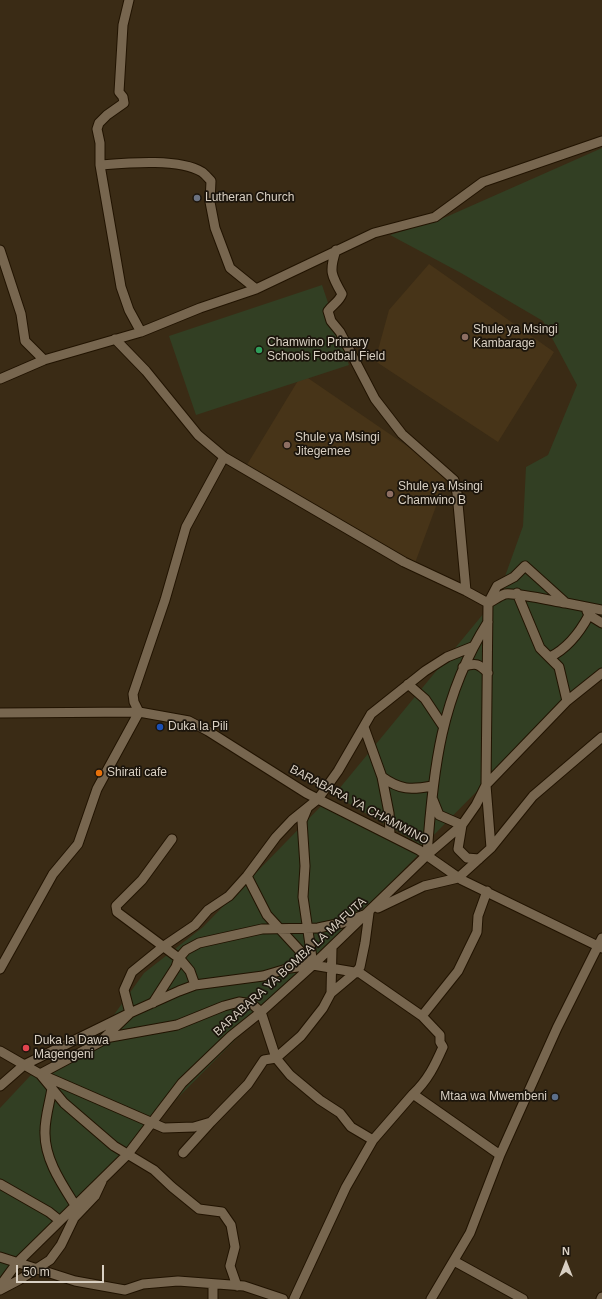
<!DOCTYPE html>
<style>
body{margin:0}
#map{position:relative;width:602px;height:1299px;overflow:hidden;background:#3a2b15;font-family:Arial,sans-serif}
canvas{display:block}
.north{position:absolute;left:546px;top:1243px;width:40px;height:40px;-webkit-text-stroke:3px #1c150c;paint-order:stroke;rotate:0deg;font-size:11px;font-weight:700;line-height:16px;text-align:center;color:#d9d0c3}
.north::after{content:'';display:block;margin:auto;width:14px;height:18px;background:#d9d0c3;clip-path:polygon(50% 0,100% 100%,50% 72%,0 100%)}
.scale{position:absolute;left:16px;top:1265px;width:88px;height:18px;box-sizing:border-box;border:2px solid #d9d0c3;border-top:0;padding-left:5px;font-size:12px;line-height:14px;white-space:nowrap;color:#d9d0c3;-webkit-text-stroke:3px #1c150c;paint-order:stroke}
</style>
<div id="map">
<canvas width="602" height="1299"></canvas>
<div class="north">N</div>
<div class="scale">50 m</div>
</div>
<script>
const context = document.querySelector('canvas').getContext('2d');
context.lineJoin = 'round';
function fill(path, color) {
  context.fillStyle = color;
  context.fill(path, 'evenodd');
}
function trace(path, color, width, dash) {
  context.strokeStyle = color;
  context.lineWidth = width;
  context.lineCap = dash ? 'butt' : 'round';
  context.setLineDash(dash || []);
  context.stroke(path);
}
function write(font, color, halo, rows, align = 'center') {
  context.font = font + ' Arial,sans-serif';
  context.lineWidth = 3.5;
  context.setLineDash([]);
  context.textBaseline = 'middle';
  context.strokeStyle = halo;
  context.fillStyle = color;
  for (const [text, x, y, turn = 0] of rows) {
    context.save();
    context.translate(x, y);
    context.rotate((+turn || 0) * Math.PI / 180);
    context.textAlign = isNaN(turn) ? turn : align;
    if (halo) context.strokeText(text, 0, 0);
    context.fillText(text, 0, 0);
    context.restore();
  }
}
const built = new Path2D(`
 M 429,264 L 554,352 L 498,442 L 375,361 L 389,310 Z
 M 302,374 L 448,474 L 415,563 L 245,468 Z`);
const green = new Path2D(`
 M 602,148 L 602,668 L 550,717 L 423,846 L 334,795 L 498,596 L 523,526 L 526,467 L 548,455 L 577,385 L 543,321 L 461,273 L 390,235 L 446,217 Z
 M 322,285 L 349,365 L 196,415 L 169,336 Z
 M 326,801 L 419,854 L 145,1131 L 0,1285 L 0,1108 L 30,1076 L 98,1037 L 144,973 L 203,927 Z`);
const street = new Path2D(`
 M 129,0 L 123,25 L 119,92 L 123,97 L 124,103 L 107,115 L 99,123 L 97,129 L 100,143 L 100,165 L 121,287 L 129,310 L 141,332
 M 100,165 C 126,163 179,158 202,172 C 205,174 208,178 211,181 L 210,202 L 215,228 L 230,268 L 256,289
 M 0,250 L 21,314 L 25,341 L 44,360
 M 336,250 C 329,271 331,275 342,294 C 339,302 333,304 328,311 L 331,321 L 340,332 L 375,399 L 402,434 L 454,480 L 457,493 L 466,591
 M 115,339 L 146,371 L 198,435 L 224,457 L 404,562 L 466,591 L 488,603
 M 0,379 L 44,360 L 141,332 L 200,308 L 256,289 L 374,233 L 435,217 L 483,182 L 602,141
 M 517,593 L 540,648 L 559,667 L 567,701
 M 488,603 C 493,601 499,596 505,594 C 514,592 553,601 565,603
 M 587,611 L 589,615 L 602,623
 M 550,657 C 568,648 580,632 589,615
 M 463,667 C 476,662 479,664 488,673
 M 408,684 L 425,699 L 443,726
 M 0,713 L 139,712 L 189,721 L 208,731 L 306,793 L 419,850 L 462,880 L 602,948
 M 364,727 L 382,777 L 389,813 L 390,835
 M 382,777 C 400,790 411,790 432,786
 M 433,800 L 439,815 L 462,825 L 458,849 L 467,858 L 479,859
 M 307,809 L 302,821 L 305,866 L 303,897 L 313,965
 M 172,839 L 142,880 L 116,906 L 117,912 L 180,959 L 190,971 L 195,985
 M 491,848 L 486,785 L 488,603 L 497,586 L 514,577 L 525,566 L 566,603 L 602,610
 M 427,855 C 433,769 441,696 488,622
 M 247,876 L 267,915 L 313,965
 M 378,908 L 424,886 L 458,878 L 491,848 L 533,796 L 602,737
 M 0,969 L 53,874 L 78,844 L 97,789 L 139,712 L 134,702 L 133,694 L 165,600 L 186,527 L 224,457
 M 331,993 L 332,948
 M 153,1003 L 176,967 L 179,958 L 186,950 L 199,943 L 262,929 L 318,928 L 342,923 L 364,915
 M 422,1016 L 458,971 L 477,932 L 478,916 L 487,891
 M 105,1038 L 177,1025 L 224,1006 L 239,1002 L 252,1004 L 261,1012 L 276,1058 L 290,1075 L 320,1100 L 340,1113 L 351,1127 L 373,1140
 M 0,1051 L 40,1074 L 164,1128 L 194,1127 L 211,1122
 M 40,1074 L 100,1042 L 130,1013 L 179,991 L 195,985 L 263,976 L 290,968 L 313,965 L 360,973 L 422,1016 L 440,1035 L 440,1042 L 443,1047 C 435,1065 428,1080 413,1094 L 500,1155
 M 40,1074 L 64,1103 L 114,1146 L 154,1170 L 172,1187 L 199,1209 L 222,1212 L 231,1225 L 235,1247 L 230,1266 L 237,1286
 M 0,1086 L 24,1065 L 130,1013 L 124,990 L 132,972 L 164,946 L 195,925 L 208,910 L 229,896 L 247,876 L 276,837 L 292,820 L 318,799 L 338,771 L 371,714 L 425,671 L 447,657 L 472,647
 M 52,1088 C 50,1102 45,1117 45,1131 C 44,1158 61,1183 75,1205
 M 183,1153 L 211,1122 L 248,1084 L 264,1060 L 276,1058 L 301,1036 L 323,1008 L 331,993 L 356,972 L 360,967 L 365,943 L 369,913
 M 0,1184 L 49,1212 L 59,1220
 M 0,1257 L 75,1281 L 125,1290 L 143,1284 L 178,1281 L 244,1286 L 283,1299
 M 454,1261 L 523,1299
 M 0,1286 L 17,1263 L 128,1154 L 182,1083 L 231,1036 L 261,1012 L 313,965 L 427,855 L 462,825 L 476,805 L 486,785 L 567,701 L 602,673
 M 0,1290 L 19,1280 L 50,1260 L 61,1245 L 74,1218 L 95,1196 L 102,1181
 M 213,1299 L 213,1285
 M 294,1299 L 346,1187 L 373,1140 L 413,1094
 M 431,1299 L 470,1233 L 500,1155 L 557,1028 L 602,938
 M 601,1299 L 602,1297`);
const markers = [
 [197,198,4,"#6b7280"],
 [465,337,4,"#8d6e63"],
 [259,350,4,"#2e9e5b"],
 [287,445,4,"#8d6e63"],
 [390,494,4,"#8d6e63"],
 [160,727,4,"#1a4fb4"],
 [99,773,4,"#e8710a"],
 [26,1048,4,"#e0444e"],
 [555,1097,4,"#5c6f8a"]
];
const poiNames = [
 ["Lutheran Church",205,198],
 ["Shule ya Msingi",473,330],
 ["Kambarage",473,344],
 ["Chamwino Primary",267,343],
 ["Schools Football Field",267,357],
 ["Shule ya Msingi",295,438],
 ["Jitegemee",295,452],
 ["Shule ya Msingi",398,487],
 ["Chamwino B",398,501],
 ["Duka la Pili",168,727],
 ["Shirati cafe",107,773],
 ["Duka la Dawa",34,1041],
 ["Magengeni",34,1055],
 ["Mtaa wa Mwembeni",547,1097,"right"]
];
const streetNames = [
 ["BARABARA YA CHAMWINO",359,805,28],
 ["BARABARA YA BOMBA LA MAFUTA",290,967,-42]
];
fill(built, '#473418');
fill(green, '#323f23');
trace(street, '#211301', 11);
trace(street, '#77664f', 9);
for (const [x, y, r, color] of markers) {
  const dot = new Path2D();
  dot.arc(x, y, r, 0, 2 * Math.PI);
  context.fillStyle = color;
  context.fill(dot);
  trace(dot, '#1c150c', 1.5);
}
write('12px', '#d9d0c3', '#1c150c', poiNames, 'left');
write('12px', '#d9d0c3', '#1c150c', streetNames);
</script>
